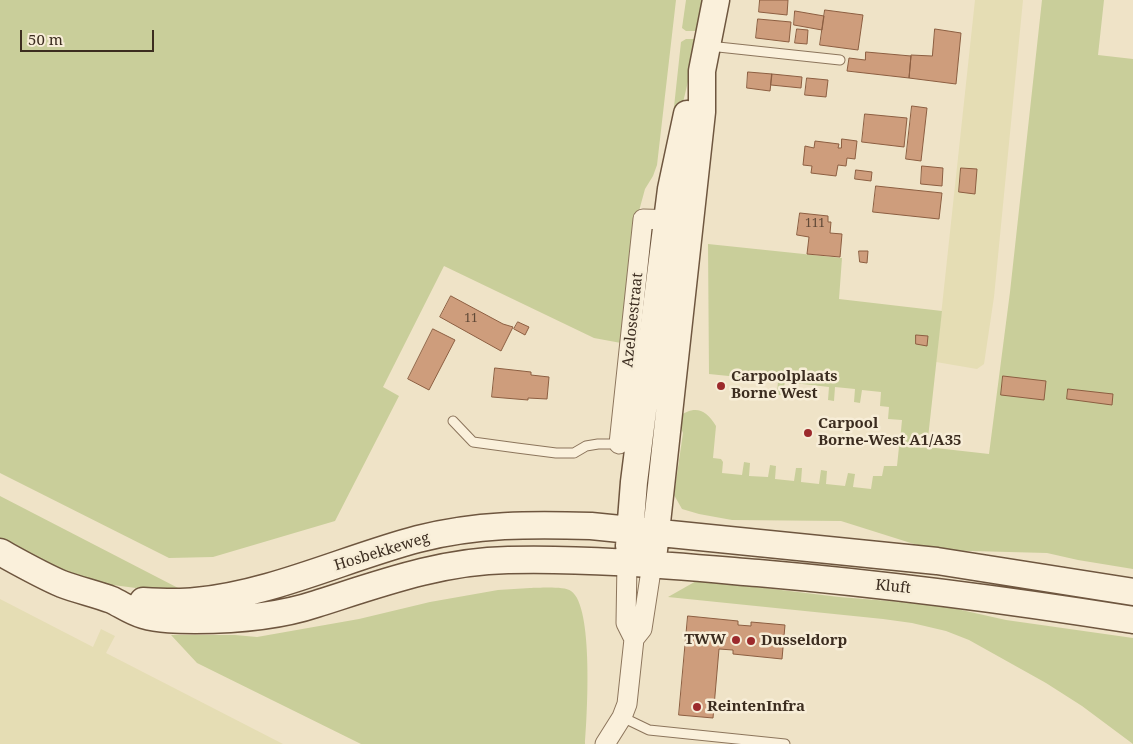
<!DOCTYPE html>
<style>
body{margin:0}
#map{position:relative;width:1133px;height:744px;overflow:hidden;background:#efe3c7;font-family:"Noto Serif",serif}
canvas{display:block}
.scale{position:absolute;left:20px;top:30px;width:134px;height:22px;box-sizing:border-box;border:2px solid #3c2d20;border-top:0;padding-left:6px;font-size:15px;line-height:18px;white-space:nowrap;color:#3c2d20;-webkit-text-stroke:4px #f7edd7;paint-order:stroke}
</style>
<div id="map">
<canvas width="1133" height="744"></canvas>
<div class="scale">50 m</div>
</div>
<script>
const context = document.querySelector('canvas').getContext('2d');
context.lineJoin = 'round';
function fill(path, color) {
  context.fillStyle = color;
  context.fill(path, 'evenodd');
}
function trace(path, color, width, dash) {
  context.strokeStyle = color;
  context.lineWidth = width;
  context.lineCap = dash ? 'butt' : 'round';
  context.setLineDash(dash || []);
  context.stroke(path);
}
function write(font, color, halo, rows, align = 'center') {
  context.font = font + ' "Noto Serif",serif';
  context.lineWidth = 5;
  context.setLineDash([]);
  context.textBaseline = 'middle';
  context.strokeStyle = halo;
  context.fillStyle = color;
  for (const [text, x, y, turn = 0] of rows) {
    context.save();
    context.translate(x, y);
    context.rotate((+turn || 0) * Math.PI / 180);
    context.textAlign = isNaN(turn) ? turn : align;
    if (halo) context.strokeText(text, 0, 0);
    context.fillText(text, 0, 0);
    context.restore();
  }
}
const farmland = new Path2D(`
 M 975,0 L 1023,0 L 994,297 L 984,364 L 977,369 L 936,362 Z
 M 0,599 L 93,647 L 101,629 L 115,636 L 106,653 L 283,744 L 0,744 Z`);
const green = new Path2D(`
 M 0,0 L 676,0 L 657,165 L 653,176 L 645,189 L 639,211 L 621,343 L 594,338 L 444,266 L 383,387 L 399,396 L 335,521 L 213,557 L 169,558 L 0,473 Z
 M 686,0 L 704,0 L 698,31 L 686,31 L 682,28 Z
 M 1042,0 L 1104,0 L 1098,55 L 1133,59 L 1133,569 L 1078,560 L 1047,553 L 933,550 L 841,521 L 732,520 L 699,514 L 682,509 L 674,495 L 683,433 L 677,418 C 694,405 705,408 716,426 L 713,458 L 721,459 L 723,462 L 722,473 L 742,475 L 744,462 L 750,463 L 749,476 L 768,477 L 770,465 L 776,466 L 775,479 L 794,481 L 796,468 L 802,468 L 801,482 L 819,484 L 821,470 L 827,471 L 826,484 L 845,486 L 848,473 L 855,474 L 853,487 L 871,489 L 873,476 L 882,476 L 884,466 L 897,466 L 899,447 L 886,445 L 886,439 L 900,441 L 902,420 L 888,419 L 889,407 L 880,406 L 881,392 L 862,390 L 860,403 L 854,402 L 855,389 L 835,387 L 834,401 L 828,400 L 829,387 L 785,382 L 782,395 L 777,395 L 778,381 L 709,374 L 708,244 L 842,258 L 839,299 L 942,311 L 927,447 L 989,454 L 1010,292 Z
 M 686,39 L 696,39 L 697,44 L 673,144 L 670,144 L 681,42 Z
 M 0,496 L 182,590 L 167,592 L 105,584 L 35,561 L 0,543 Z
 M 698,580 L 839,597 L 939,605 L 1006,620 L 1133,638 L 1133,744 L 1082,706 L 1046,683 L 969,640 L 946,631 L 912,623 L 883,619 L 668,597 Z
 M 530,588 C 539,588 564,586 571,591 C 594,606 587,717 585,744 L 361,744 L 197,663 L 171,635 L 235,635 L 257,637 L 359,619 L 430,602 L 498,590 Z`);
const building = new Path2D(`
 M 760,0 L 788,0 L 787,15 L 759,12 Z
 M 825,10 L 863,15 L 858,50 L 820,45 Z
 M 795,11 L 824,16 L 822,30 L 794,25 Z
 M 758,19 L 791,22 L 789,42 L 756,38 Z
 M 797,29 L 808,30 L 807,44 L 795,43 Z
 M 935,29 L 961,33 L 956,84 L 909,78 L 911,55 L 932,56 Z
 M 866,52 L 911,56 L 909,78 L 847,71 L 849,58 L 865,60 Z
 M 748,72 L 772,74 L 770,91 L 747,88 Z
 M 772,74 L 802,77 L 801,88 L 771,85 Z
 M 807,78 L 828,80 L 826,97 L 805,95 Z
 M 912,106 L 927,108 L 921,161 L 906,159 Z
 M 865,114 L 907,118 L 904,147 L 862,142 Z
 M 842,139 L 857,141 L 855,159 L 847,158 L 846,166 L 838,165 L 836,176 L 811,173 L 812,166 L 803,165 L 805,146 L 814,148 L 815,141 L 839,144 L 838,148 L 841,148 Z
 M 922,166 L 943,168 L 942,186 L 921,184 Z
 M 961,168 L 977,169 L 975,194 L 959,192 Z
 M 856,170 L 872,172 L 871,181 L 855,179 Z
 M 876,186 L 942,193 L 939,219 L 873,212 Z
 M 800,213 L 828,216 L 828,222 L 831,222 L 830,233 L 842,234 L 840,257 L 807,254 L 809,237 L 797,235 Z
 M 859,251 L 868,251 L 867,263 L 860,262 Z
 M 451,296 L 503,324 L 513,327 L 501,351 L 440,317 Z
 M 518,322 L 529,327 L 525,335 L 514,329 Z
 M 433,329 L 455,340 L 429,390 L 408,379 Z
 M 916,335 L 928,336 L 927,346 L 916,344 Z
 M 495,368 L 531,372 L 531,375 L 549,377 L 547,399 L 528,398 L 528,400 L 492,397 Z
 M 1003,376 L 1046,381 L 1044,400 L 1001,395 Z
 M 1068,389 L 1113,394 L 1112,405 L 1067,399 Z
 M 688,616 L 738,621 L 738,625 L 751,626 L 751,622 L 785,625 L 782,659 L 733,654 L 733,650 L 719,649 L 713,718 L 679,715 Z`);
const lane = new Path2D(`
 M 709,46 L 840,60
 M 453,421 L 473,442 L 517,448 L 556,453 L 574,453 L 586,446 L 598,444 L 619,444
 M 622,717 L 649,730 L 785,744`);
const street = new Path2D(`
 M 619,444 L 643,219 L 678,220
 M 634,639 L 642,629 L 652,564
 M 605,744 L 622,717 L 627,704 L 634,639 L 626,623 L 627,562`);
const secondary = new Path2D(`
 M 629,546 L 634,482 L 671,189 L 687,114
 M 654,550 L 702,112 L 702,71 L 716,0
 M 0,552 C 20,563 41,575 62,584 C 78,590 96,594 112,600 C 122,605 132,612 143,615 C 160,620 178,620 195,620 C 236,620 277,617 316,604 C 379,584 441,561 508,560 C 591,558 674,566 758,573 C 883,584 1008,600 1133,620
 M 143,601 C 160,602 179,603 196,601 C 271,594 346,558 418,539 C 476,524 532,524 591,526 L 937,561 L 1133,592`);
const markers = [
 [721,386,5,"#9c2a2c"],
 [808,433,5,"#9c2a2c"],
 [736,640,5,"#9c2a2c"],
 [751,641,5,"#9c2a2c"],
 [697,707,5,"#9c2a2c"]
];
const numberNames = [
 ["111",815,224],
 ["11",471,319]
];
const streetNames = [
 ["Azelosestraat",633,320,-84],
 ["Hosbekkeweg",382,552,-17],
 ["Kluft",893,587,6]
];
const poiNames = [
 ["Carpoolplaats",731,377],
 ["Borne West",731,394],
 ["Carpool",818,424],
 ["Borne-West A1/A35",818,441],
 ["TWW",726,640,"right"],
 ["Dusseldorp",761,641],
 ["ReintenInfra",707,707]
];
fill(farmland, '#e5ddb4');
fill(green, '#c9ce9a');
fill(building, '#ce9d7c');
trace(building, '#8c5e41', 1);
trace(lane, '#8c755c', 11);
trace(street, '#8c755c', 21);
trace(secondary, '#6e563f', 29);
trace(lane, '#faf0db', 9);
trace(street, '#faf0db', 19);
trace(secondary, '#faf0db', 26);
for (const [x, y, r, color] of markers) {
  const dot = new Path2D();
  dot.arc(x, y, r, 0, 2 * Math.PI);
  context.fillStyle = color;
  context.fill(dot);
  trace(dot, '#f7edd7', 2);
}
write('12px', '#604937', null, numberNames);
write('15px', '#3c2d20', '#f7edd7', streetNames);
write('bold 15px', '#3c2d20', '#f7edd7', poiNames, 'left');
</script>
